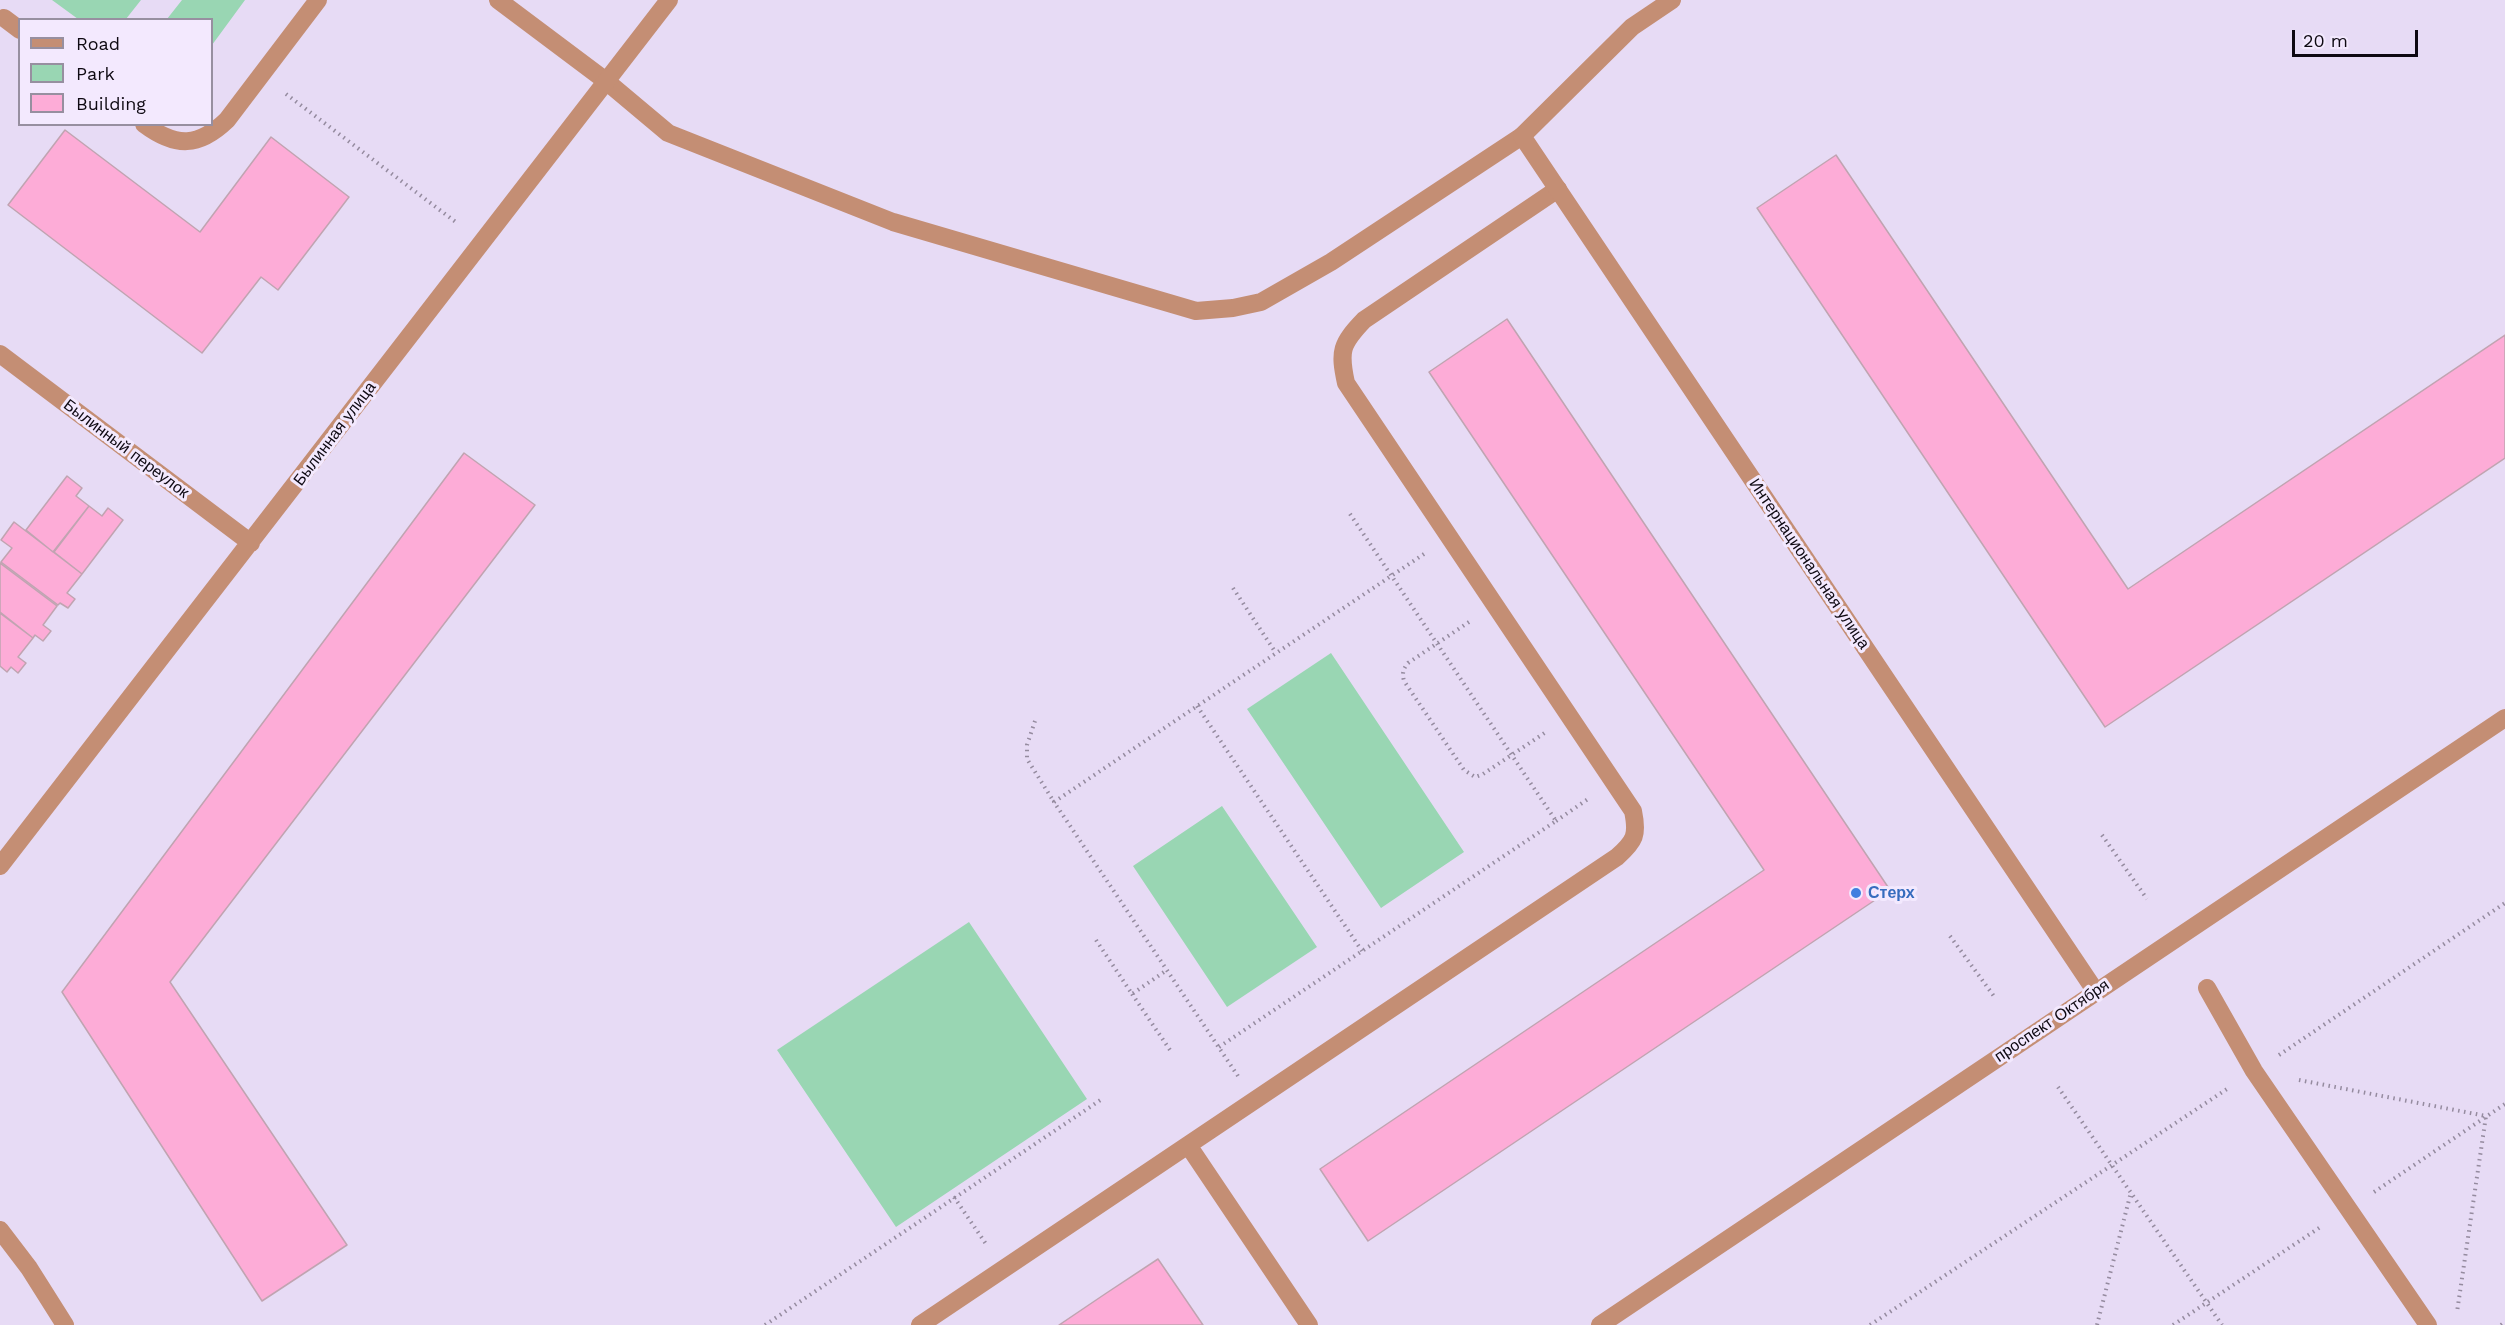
<!DOCTYPE html>
<meta charset="utf-8">
<style>
body{margin:0}
#map{position:relative;width:2505px;height:1325px;overflow:hidden;background:#e7dbf5;font-family:"Work Sans",sans-serif}
canvas{display:block}
.legend{position:absolute;left:18px;top:18px;width:195px;height:108px;box-sizing:border-box;background:#f3e9fe;border:2px solid #978fa0;margin:0;padding:8px 10px;list-style:none;font-size:18px;color:#0e0912}
.legend li{display:flex;align-items:center;gap:12px;height:30px}
.legend b{width:30px;border:2px solid #978fa0}
.scale{position:absolute;left:2292px;top:30px;width:126px;height:27px;box-sizing:border-box;border:3px solid #0e0912;border-top:0;padding-left:8px;font-size:18px;line-height:21px;white-space:nowrap;color:#0e0912;-webkit-text-stroke:4px #f3e9fe;paint-order:stroke}
</style>
<div id="map">
<canvas width="2505" height="1325"></canvas>
<ul class="legend">
<li><b style="height:8px;background:#c48e74"></b>Road</li>
<li><b style="height:16px;background:#99d6b3"></b>Park</li>
<li><b style="height:16px;background:#fdacd7"></b>Building</li>
</ul>
<div class="scale">20 m</div>
</div>
<script>
const context = document.querySelector('canvas').getContext('2d');
context.lineJoin = 'round';
function fill(path, color) {
  context.fillStyle = color;
  context.fill(path, 'evenodd');
}
function trace(path, color, width, dash) {
  context.strokeStyle = color;
  context.lineWidth = width;
  context.lineCap = dash ? 'butt' : 'round';
  context.setLineDash(dash || []);
  context.stroke(path);
}
function write(font, color, halo, rows, align = 'center') {
  context.font = font + ' "Work Sans",sans-serif';
  context.lineWidth = 6;
  context.setLineDash([]);
  context.textBaseline = 'middle';
  context.strokeStyle = halo;
  context.fillStyle = color;
  for (const [text, x, y, turn = 0] of rows) {
    context.save();
    context.translate(x, y);
    context.rotate((+turn || 0) * Math.PI / 180);
    context.textAlign = isNaN(turn) ? turn : align;
    if (halo) context.strokeText(text, 0, 0);
    context.fillText(text, 0, 0);
    context.restore();
  }
}
const green = new Path2D(`
 M 52,0 L 141,0 L 126,19 L 78,19 Z
 M 182,0 L 245,0 L 212,45 L 212,20 L 167,19 Z
 M 1331,653 L 1464,852 L 1381,908 L 1247,709 Z
 M 1222,806 L 1317,947 L 1227,1007 L 1133,866 Z
 M 969,922 L 1087,1099 L 896,1227 L 777,1050 Z`);
const building = new Path2D(`
 M 65,130 L 200,232 L 271,137 L 349,197 L 278,290 L 261,277 L 202,353 L 8,205 Z
 M 1836,155 L 2128,589 L 2505,335 L 2505,458 L 2105,727 L 1757,208 Z
 M 1507,319 L 1890,890 L 1368,1241 L 1320,1169 L 1764,870 L 1429,372 Z
 M 464,453 L 535,505 L 170,982 L 347,1245 L 262,1301 L 62,992 Z
 M 67,476 L 82,488 L 76,496 L 89,506 L 53,552 L 26,530 Z
 M 89,506 L 102,516 L 108,508 L 123,520 L 82,574 L 54,552 Z
 M 14,522 L 82,574 L 67,593 L 75,599 L 68,608 L 60,603 L 58,605 L 1,562 L 12,548 L 1,540 Z
 M 0,563 L 57,606 L 43,625 L 51,631 L 43,641 L 35,635 L 33,638 L 0,612 Z
 M 0,613 L 33,638 L 18,657 L 26,663 L 18,673 L 11,667 L 7,672 L 0,666 Z
 M 1158,1259 L 1203,1325 L 1059,1325 L 1105,1294 Z`);
const path = new Path2D(`
 M 286,94 L 457,223
 M 1233,588 L 1276,653
 M 1469,622 L 1408,663 C 1403,669 1402,673 1404,681 L 1464,770 L 1475,777 L 1483,774 L 1546,732
 M 1197,706 L 1362,951
 M 1035,721 L 1027,745 L 1027,759 L 1054,802
 M 1556,821 L 1588,799
 M 2102,835 L 2147,899
 M 1950,936 L 1996,999
 M 1096,940 L 1132,994 L 1167,970
 M 1132,994 L 1172,1053
 M 1219,1047 L 1556,821 L 1348,511
 M 2279,1055 L 2505,903
 M 1238,1076 L 1054,802 L 1424,554
 M 2299,1080 L 2486,1116 L 2457,1312
 M 2058,1087 L 2222,1325
 M 2374,1192 L 2505,1104
 M 954,1197 L 986,1244
 M 765,1325 L 1102,1099
 M 1870,1325 L 2230,1087
 M 2097,1325 L 2131,1192
 M 2173,1325 L 2322,1226
 M 2501,1325 L 2505,1322`);
const lane = new Path2D(`
 M 498,0 L 606,81 L 668,133 L 893,222 L 1196,311 L 1233,308 L 1261,302 L 1331,262 L 1522,136
 M 4,18 L 20,30
 M 144,124 C 176,148 199,147 227,120 L 318,0
 M 1188,1145 L 1309,1325
 M 920,1325 L 1617,857 C 1635,841 1638,835 1633,811 L 1346,383 C 1339,351 1341,344 1364,320 L 1558,189`);
const street = new Path2D(`
 M 1672,0 L 1632,27 L 1522,136 L 2096,992
 M 0,354 L 251,543
 M 0,866 L 669,0
 M 2207,988 L 2254,1071 L 2428,1325
 M 0,1230 L 29,1268 L 65,1325
 M 1600,1325 L 2505,718`);
const markers = [
 [1856,893,6,"#3f7fe0"]
];
const streetNames = [
 ["Былинная улица",335,434,-53],
 ["Былинный переулок",126,449,37],
 ["Интернациональная улица",1809,564,56],
 ["проспект Октября",2052,1021,-34]
];
const shopNames = [
 ["Стерх",1868,893]
];
fill(green, '#99d6b3');
fill(building, '#fdacd7');
trace(building, '#c0a4b1', 1.5);
trace(path, '#958b9f', 4, [1.5, 4.5]);
trace(lane, '#c48e74', 18);
trace(street, '#c48e74', 18);
for (const [x, y, r, color] of markers) {
  const dot = new Path2D();
  dot.arc(x, y, r, 0, 2 * Math.PI);
  context.fillStyle = color;
  context.fill(dot);
  trace(dot, '#f3e9fe', 2);
}
write('16px', '#0e0912', '#f3e9fe', streetNames);
write('bold 16px', '#366cbe', '#f3e9fe', shopNames, 'left');
</script>
